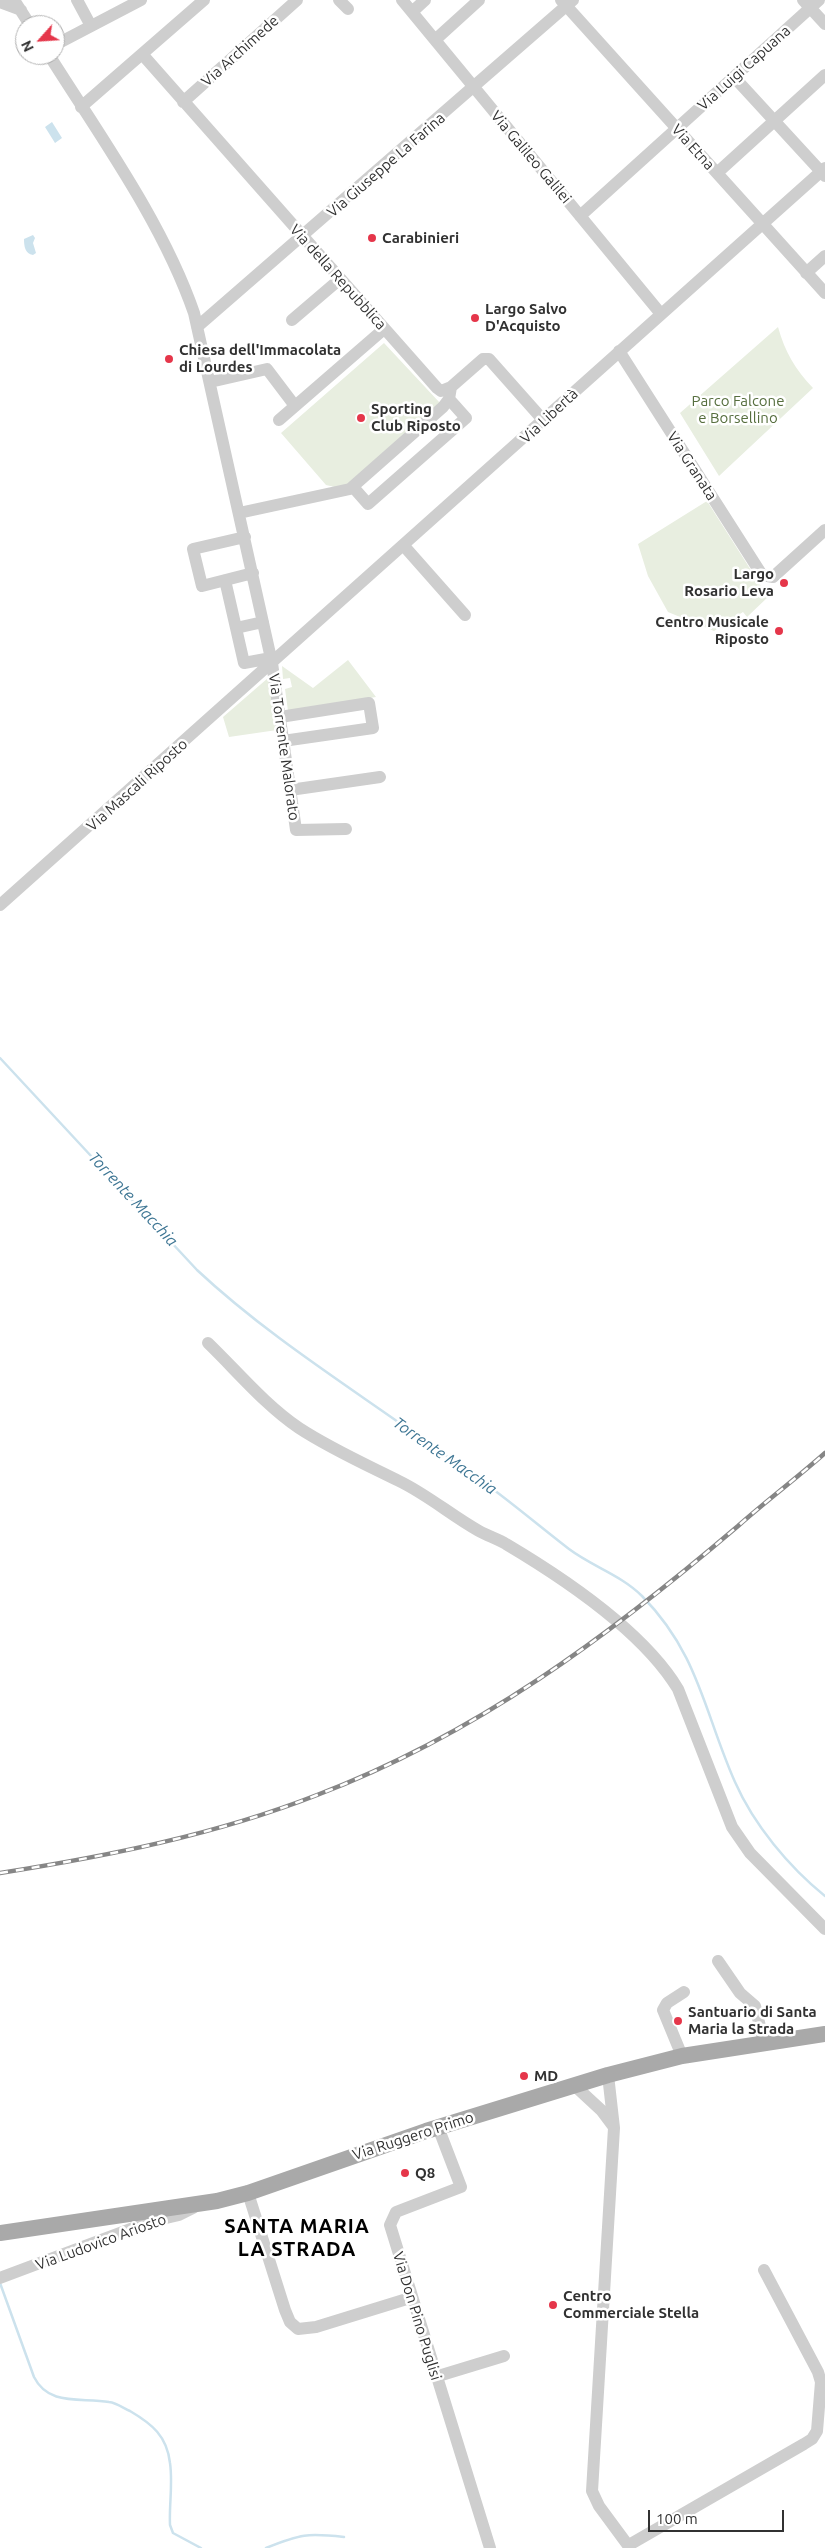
<!DOCTYPE html>
<meta charset="utf-8">
<style>
body{margin:0}
#map{position:relative;width:825px;height:2548px;overflow:hidden;background:#fff;font-family:Ubuntu,sans-serif}
canvas{display:block}
.north{position:absolute;left:15px;top:15px;width:50px;height:50px;box-sizing:border-box;background:#fff;border:1px solid #adadad;border-radius:50%;rotate:244deg;font-size:14px;font-weight:700;line-height:20px;text-align:center;color:#313131}
.north::after{content:'';display:block;margin:auto;width:18px;height:22px;background:#e5364a;clip-path:polygon(50% 0,100% 100%,50% 72%,0 100%)}
.scale{position:absolute;left:648px;top:2510px;width:136px;height:22px;box-sizing:border-box;border:2px solid #313131;border-top:0;padding-left:6px;font-size:15px;line-height:18px;white-space:nowrap;color:#313131;-webkit-text-stroke:4px #fff;paint-order:stroke}
</style>
<div id="map">
<canvas width="825" height="2548"></canvas>
<div class="north">N</div>
<div class="scale">100 m</div>
</div>
<script>
const context = document.querySelector('canvas').getContext('2d');
context.lineJoin = 'round';
function fill(path, color) {
  context.fillStyle = color;
  context.fill(path, 'evenodd');
}
function trace(path, color, width, dash) {
  context.strokeStyle = color;
  context.lineWidth = width;
  context.lineCap = dash ? 'butt' : 'round';
  context.setLineDash(dash || []);
  context.stroke(path);
}
function write(font, color, halo, rows, align = 'center') {
  context.font = font + ' Ubuntu,sans-serif';
  context.lineWidth = 5;
  context.setLineDash([]);
  context.textBaseline = 'middle';
  context.strokeStyle = halo;
  context.fillStyle = color;
  for (const [text, x, y, turn = 0] of rows) {
    context.save();
    context.translate(x, y);
    context.rotate((+turn || 0) * Math.PI / 180);
    context.textAlign = isNaN(turn) ? turn : align;
    if (halo) context.strokeText(text, 0, 0);
    context.fillText(text, 0, 0);
    context.restore();
  }
}
const green = new Path2D(`
 M 778,327 C 785,352 795,369 813,388 L 719,476 L 680,413 Z
 M 384,343 L 440,403 L 347,485 L 339,488 L 326,485 L 281,433 Z
 M 707,501 L 768,597 L 747,617 L 743,612 L 714,631 L 668,612 L 648,576 L 638,544 Z
 M 348,660 L 376,697 L 288,711 L 285,689 L 292,687 L 290,678 L 283,679 L 282,666 L 313,688 Z
 M 268,678 L 270,680 L 277,730 L 229,737 L 223,717 Z`);
const water = new Path2D(`
 M 52,122 L 62,138 L 55,143 L 45,127 Z
 M 33,235 L 35,238 L 33,243 L 36,253 L 33,255 C 25,254 24,246 24,239 Z`);
const stream = new Path2D(`
 M 0,1058 L 197,1270 C 259,1328 331,1375 401,1424 C 430,1445 461,1466 490,1487 C 517,1507 543,1529 569,1549 C 593,1567 621,1575 642,1596 C 699,1654 704,1712 735,1782 C 754,1825 789,1867 825,1896
 M 0,2283 L 34,2377 C 49,2407 82,2397 109,2402 C 117,2403 123,2408 130,2411 C 152,2424 167,2436 170,2463 C 173,2483 169,2505 170,2525 L 173,2533 L 201,2548
 M 266,2548 C 301,2534 307,2533 344,2537`);
const minor = new Path2D(`
 M 14,0 L 30,25
 M 77,0 L 91,26
 M 339,0 L 348,9
 M 402,0 L 661,314
 M 561,0 L 825,293
 M 803,0 L 825,24
 M 0,2 L 21,10
 M 412,12 L 425,0
 M 435,40 L 479,0
 M 55,45 L 141,0
 M 142,54 L 437,388 L 441,391 L 451,387 L 483,359 L 489,359 L 544,421
 M 49,55 C 100,136 163,223 194,313 L 272,663 L 296,830 L 346,829
 M 734,77 L 825,176
 M 183,102 L 297,0
 M 81,107 L 204,0
 M 717,173 L 825,75
 M 580,216 L 819,0
 M 806,273 L 825,256
 M 292,320 L 340,279
 M 197,327 L 573,0
 M 619,351 L 762,575 L 773,577 L 825,530
 M 210,382 L 267,369 L 295,406
 M 279,420 L 384,329
 M 353,487 L 368,504 L 466,418 L 449,399
 M 239,513 L 350,489 L 443,407 L 449,399 L 451,387
 M 245,537 L 193,549 L 202,586 L 253,573
 M 404,546 L 465,615
 M 225,580 L 236,628 L 263,622
 M 236,628 L 244,663 L 271,658
 M 280,717 L 369,703 L 373,728 L 283,741
 M 290,790 L 380,777
 M 0,905 L 825,168
 M 208,1343 C 237,1371 265,1405 299,1428 C 331,1449 365,1464 399,1481 C 428,1495 452,1516 479,1531 C 488,1536 498,1539 506,1544 C 565,1579 643,1631 678,1689 L 732,1827 L 750,1853 L 825,1929
 M 718,1961 L 740,1993 L 755,2006 L 764,2043
 M 682,2056 L 663,2010 L 667,2003 L 684,1992
 M 608,2075 L 614,2128 L 592,2491 L 599,2506 L 630,2548
 M 574,2085 L 601,2110 L 613,2126
 M 438,2127 L 461,2187 L 396,2212 L 390,2225 L 490,2548
 M 248,2193 L 285,2310 L 290,2322 L 298,2329 L 316,2327 L 410,2298
 M 0,2278 L 149,2222 L 179,2215 L 193,2208
 M 435,2377 L 504,2356
 M 629,2545 L 804,2444 L 812,2439 L 817,2431 L 821,2382 L 818,2372 L 764,2270`);
const major = new Path2D(`
 M 0,2233 L 217,2201 L 248,2193 L 426,2131 L 608,2075 L 682,2056 L 825,2034`);
const rail = new Path2D(`
 M 0,1873 C 108,1856 215,1835 317,1795 C 477,1734 609,1636 738,1526 C 766,1501 797,1478 825,1453`);
const markers = [
 [372,238,5,"#e5364a"],
 [475,318,5,"#e5364a"],
 [169,359,5,"#e5364a"],
 [361,418,5,"#e5364a"],
 [784,583,5,"#e5364a"],
 [779,631,5,"#e5364a"],
 [678,2021,5,"#e5364a"],
 [524,2076,5,"#e5364a"],
 [405,2173,5,"#e5364a"],
 [553,2305,5,"#e5364a"]
];
const streetNames = [
 ["Via Archimede",240,51,-42],
 ["Via Luigi Capuana",744,68,-42],
 ["Via Etna",693,147,48],
 ["Via Galileo Galilei",531,157,50],
 ["Via Giuseppe La Farina",386,165,-41],
 ["Via della Repubblica",338,277,48],
 ["Via Libertà",549,416,-43],
 ["Via Granata",692,466,57],
 ["Via Torrente Malorato",284,747,82],
 ["Via Mascali Riposto",137,785,-42],
 ["Via Ruggero Primo",413,2136,-18],
 ["Via Ludovico Ariosto",101,2242,-20],
 ["Via Don Pino Puglisi",417,2316,73]
];
const poiNames = [
 ["Carabinieri",382,238],
 ["Largo Salvo",485,309],
 ["D'Acquisto",485,326],
 ["Chiesa dell'Immacolata",179,350],
 ["di Lourdes",179,367],
 ["Sporting",371,409],
 ["Club Riposto",371,426],
 ["Largo",774,574,"right"],
 ["Rosario Leva",774,591,"right"],
 ["Centro Musicale",769,622,"right"],
 ["Riposto",769,639,"right"],
 ["Santuario di Santa",688,2012],
 ["Maria la Strada",688,2029],
 ["MD",534,2076],
 ["Q8",415,2173],
 ["Centro",563,2296],
 ["Commerciale Stella",563,2313]
];
const parkNames = [
 ["Parco Falcone",738,401],
 ["e Borsellino",738,418]
];
const waterNames = [
 ["Torrente Macchia",133,1199,47],
 ["Torrente Macchia",445,1456,35]
];
const districtNames = [
 ["SANTA MARIA",297,2226],
 ["LA STRADA",297,2249]
];
fill(green, '#e8eee0');
fill(water, '#cce2ed');
trace(stream, '#cce2ed', 2.5);
trace(minor, '#cecece', 12);
trace(major, '#a9a9a9', 16);
trace(rail, '#868686', 4.5);
trace(rail, '#fff', 2.5, [8]);
for (const [x, y, r, color] of markers) {
  const dot = new Path2D();
  dot.arc(x, y, r, 0, 2 * Math.PI);
  context.fillStyle = color;
  context.fill(dot);
  trace(dot, '#fff', 2);
}
write('15px', '#313131', '#fff', streetNames);
write('bold 15px', '#313131', '#fff', poiNames, 'left');
write('15px', '#566e3e', '#fff', parkNames);
write('italic 16px', '#3e7694', '#fff', waterNames);
context.letterSpacing = '1px';
write('bold 20px', '#000', '#fff', districtNames);
context.letterSpacing = '0px';
</script>
